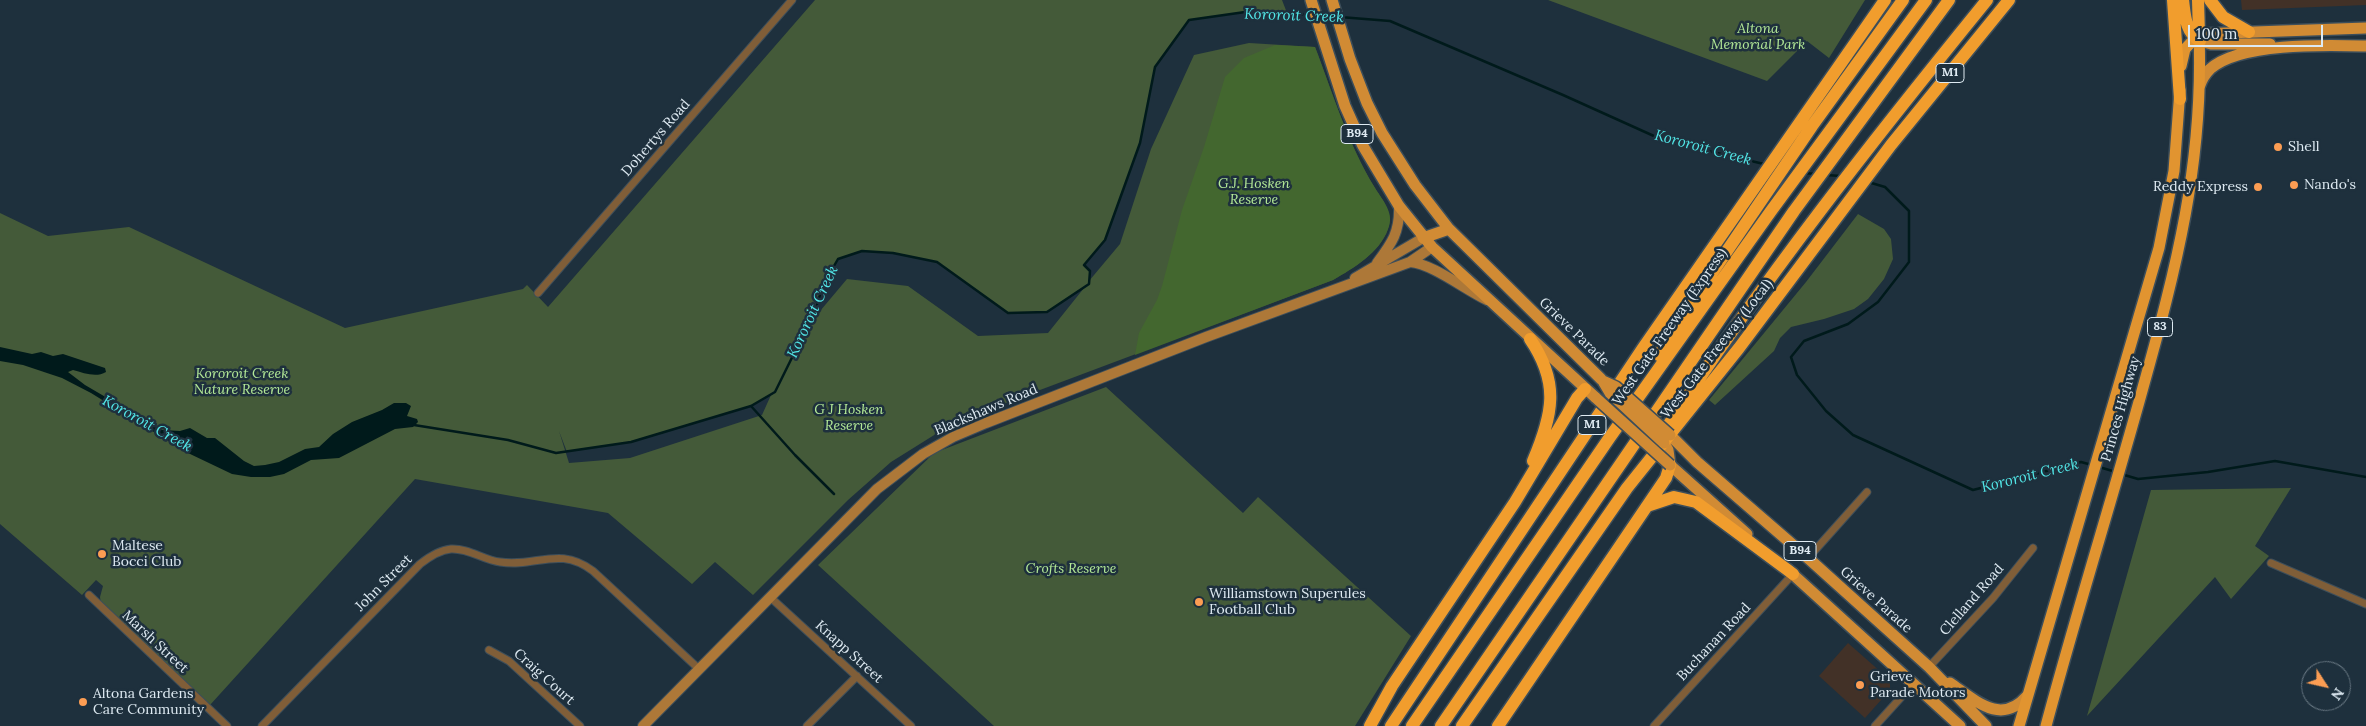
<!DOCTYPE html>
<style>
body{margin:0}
#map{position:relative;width:2366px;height:726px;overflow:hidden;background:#1e303d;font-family:Lora,serif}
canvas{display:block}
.north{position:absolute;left:2301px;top:661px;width:50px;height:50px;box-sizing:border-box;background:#1e303d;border:1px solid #6b7a85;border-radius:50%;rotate:125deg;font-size:14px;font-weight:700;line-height:20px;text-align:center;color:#deeaf2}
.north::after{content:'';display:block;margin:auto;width:18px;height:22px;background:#fc9d53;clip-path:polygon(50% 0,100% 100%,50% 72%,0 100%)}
.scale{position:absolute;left:2188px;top:25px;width:135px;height:22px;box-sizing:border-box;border:2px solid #deeaf2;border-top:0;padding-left:6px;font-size:15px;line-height:18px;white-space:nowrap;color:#deeaf2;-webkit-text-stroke:4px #1e303d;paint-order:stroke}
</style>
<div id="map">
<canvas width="2366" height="726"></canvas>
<div class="north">N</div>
<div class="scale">100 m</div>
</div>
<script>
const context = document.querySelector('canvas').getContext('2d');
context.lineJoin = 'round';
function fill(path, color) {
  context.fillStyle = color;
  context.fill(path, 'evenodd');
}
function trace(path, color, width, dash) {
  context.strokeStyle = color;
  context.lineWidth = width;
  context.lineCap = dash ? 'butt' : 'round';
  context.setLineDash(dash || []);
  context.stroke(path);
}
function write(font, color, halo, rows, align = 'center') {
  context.font = font + ' Lora,serif';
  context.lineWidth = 5;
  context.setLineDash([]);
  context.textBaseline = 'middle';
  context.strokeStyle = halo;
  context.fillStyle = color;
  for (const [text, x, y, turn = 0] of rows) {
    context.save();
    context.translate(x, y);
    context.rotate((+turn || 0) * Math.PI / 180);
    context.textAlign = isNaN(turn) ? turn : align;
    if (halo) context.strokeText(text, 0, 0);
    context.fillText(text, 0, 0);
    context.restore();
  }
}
const commercial = new Path2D(`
 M 2241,0 L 2366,0 L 2366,5 L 2242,10 Z
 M 1848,643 L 1890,680 L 1890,690 L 1865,718 L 1819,676 Z`);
const green = new Path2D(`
 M 815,0 L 1282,0 L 1287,13 L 1252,11 L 1189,20 L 1155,67 L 1140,143 L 1105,240 L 1084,265 L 1090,271 L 1089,281 L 1120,244 L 1151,149 L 1194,55 L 1249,43 L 1315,47 C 1333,94 1348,144 1375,188 C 1383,201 1394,213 1388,229 C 1380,253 1353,268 1333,280 L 1016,399 L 939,432 L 891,462 L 848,500 L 753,595 L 715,562 L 692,584 L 608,513 L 415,479 L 210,705 L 101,604 L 100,597 L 103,586 L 96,580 L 82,595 L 0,524 L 0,213 L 48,236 L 129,227 L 345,328 L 523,289 L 527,285 L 548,307 ZM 862,251 L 893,253 L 937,262 L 1008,313 L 1047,312 L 1084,288 L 1048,333 L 978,336 L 908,286 L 847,279 L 810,323 L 823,285 L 838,259 ZM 771,395 L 762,415 L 630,458 L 569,463 L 559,431 L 567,452 L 631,442 L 751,406 Z
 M 1548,0 L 1865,0 L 1829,58 L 1807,41 L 1767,81 Z
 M 1858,214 L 1884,229 L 1891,239 L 1893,259 L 1884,279 L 1868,299 L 1854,309 L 1824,319 L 1791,327 L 1780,338 L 1774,351 L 1715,405 L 1709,400 L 1806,282 Z
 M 1106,387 L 1243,513 L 1258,497 L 1411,636 L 1355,726 L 994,726 L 818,565 L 934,453 Z
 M 2291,488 L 2255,546 L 2269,556 L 2231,599 L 2215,577 L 2087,716 L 2151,490 Z`);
const forest = new Path2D(`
 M 1275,45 L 1315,47 C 1333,94 1348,144 1375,188 C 1383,201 1395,213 1388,229 C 1379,253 1354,268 1333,280 L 1135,355 L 1139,333 L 1157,300 L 1162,286 L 1182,210 L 1204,147 L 1225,77 L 1244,58 Z`);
const water = new Path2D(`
 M 0,347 L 32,354 L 41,352 L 53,356 L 63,354 L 105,368 L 106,372 C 96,378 84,373 73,370 L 68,372 L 85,385 L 162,430 L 180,431 L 190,428 L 207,438 L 215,438 L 244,461 L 254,466 L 265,465 L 279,462 L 305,449 L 319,447 L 333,434 L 352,422 L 382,410 L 394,403 L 406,403 L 411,406 L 407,416 L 417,419 L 418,422 L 413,427 L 395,429 L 339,458 L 311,460 L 284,474 L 270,477 L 251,477 L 232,474 L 188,453 L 91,393 L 62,378 L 23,365 L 0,361 Z`);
const stream = new Path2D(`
 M 1320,16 L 1332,17
 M 1340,17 L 1390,21 L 1563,95 L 1665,141 L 1764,164
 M 1804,173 L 1816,174
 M 1826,175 L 1841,176
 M 1868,182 L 1885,187 L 1909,211 L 1909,262 L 1878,302 L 1848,324 L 1804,341 L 1791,357 L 1797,375 L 1826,411 L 1853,435 L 1973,490 L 2081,462 L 2092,465
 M 751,406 L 795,455 L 834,494
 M 414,425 L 508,440 L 556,453 L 631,442 L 751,406 L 775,392 L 815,311 L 823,285 L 838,259 L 862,251 L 893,253 L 937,262 L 1008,313 L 1047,312 L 1089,284 L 1090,271 L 1084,265 L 1105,240 L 1140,143 L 1155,67 L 1189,20 L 1252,11 L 1313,15
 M 2099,467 L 2116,472
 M 2121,474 L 2138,479 L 2208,472 L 2275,461 L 2366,477`);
const minor = new Path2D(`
 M 538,293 L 792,0
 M 1808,558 L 1867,492
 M 2271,563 L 2366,604
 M 89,595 L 227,726
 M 770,597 L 911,726
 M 489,650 L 509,661 L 580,726
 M 1929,667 L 1993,598 L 2033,548
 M 262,726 L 420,564 C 429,557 439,550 451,549 C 469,548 483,560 500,562 C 536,568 559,545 593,571 L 699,669
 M 807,726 L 857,676
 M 1654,726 L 1793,574
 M 1875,726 L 1914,683`);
const secondary = new Path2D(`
 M 1410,262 C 1433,264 1464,289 1487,300
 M 1377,263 C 1392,243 1400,232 1399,206
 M 1355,278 L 1423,238
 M 643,726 L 877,489 L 923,454 L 953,437 L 986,423 L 1206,337 L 1410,262 L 1432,247`);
const primary = new Path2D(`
 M 1311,0 L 1345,106 L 1363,146 L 1399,206 L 1432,247 L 1596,398
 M 1332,0 L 1350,59 L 1367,103 L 1382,133 L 1415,185 L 1449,229 L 1603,381
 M 2199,34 L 2366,28
 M 2200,41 L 2211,44 L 2270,44
 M 2200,85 C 2202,79 2205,74 2210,69 C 2240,42 2327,45 2366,46
 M 1423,238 L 1449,229
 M 1670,435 L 1697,462 L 1808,558 L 1929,667 L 1986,726
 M 1664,443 L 1668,450 L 1670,465 L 1747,534
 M 1787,569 L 1960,726
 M 1950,683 C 1976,701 2001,726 2027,696`);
const trunk = new Path2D(`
 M 2019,726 L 2159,248 L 2174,171 L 2180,90
 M 2046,726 C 2076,614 2111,503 2142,391 C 2176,269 2204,163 2199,34 L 2185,49 L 2181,66`);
const motorway = new Path2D(`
 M 2173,0 L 2180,99
 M 2183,0 C 2185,15 2185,32 2200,41
 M 2198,0 L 2199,34
 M 2210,0 L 2223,17 L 2249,32
 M 1530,339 C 1560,383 1553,414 1533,461
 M 1659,355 L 1682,317 L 1812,126 L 1903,0
 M 1665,430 C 1763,280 1874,139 1987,0
 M 1647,506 L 1674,497 L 1696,502 L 1793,574
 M 1370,726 L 1392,686 L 1515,502 L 1577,398 L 1585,389
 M 1391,726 L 1643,348 L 1885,0
 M 1412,726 L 1610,437 L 1771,211 L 1926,0
 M 1441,726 L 1794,211 L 1949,0
 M 1462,726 L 1627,488 L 1739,348 L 1891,145 L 2009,0
 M 1498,726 L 1666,478 L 1670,465`);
const primaryBridge = new Path2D(`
 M 1603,381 L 1610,393 L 1664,443
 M 1603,381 L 1616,387 L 1670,435
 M 1596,398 L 1670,465`);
const markers = [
 [2278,147,5,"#fc9d53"],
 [2294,185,5,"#fc9d53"],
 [2258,187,5,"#fc9d53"],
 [102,554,5,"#fc9d53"],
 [1199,602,5,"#fc9d53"],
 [1860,685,5,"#fc9d53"],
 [83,702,5,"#fc9d53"]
];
const shields = [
 [1950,73,28],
 [1357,134,32],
 [2160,327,25],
 [1592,425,28],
 [1800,551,32]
];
const shieldNames = [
 ["M1",1950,73],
 ["B94",1357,134],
 ["83",2160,327],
 ["M1",1592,425],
 ["B94",1800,551]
];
const parkNames = [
 ["Altona",1758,29],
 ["Memorial Park",1758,45],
 ["G.J. Hosken",1254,184],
 ["Reserve",1254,200],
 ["Kororoit Creek",242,374],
 ["Nature Reserve",242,390],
 ["G J Hosken",849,410],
 ["Reserve",849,426],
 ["Crofts Reserve",1071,569]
];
const streetNames = [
 ["Dohertys Road",656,138,-49],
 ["West Gate Freeway (Express)",1670,327,-55],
 ["Grieve Parade",1574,332,44],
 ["West Gate Freeway (Local)",1717,349,-52],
 ["Princes Highway",2121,409,-74],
 ["Blackshaws Road",986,410,-23],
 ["John Street",384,583,-45],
 ["Grieve Parade",1876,600,42],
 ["Clelland Road",1972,600,-49],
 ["Marsh Street",155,642,43],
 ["Buchanan Road",1714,642,-47],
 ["Knapp Street",849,652,42],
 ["Craig Court",544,677,42]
];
const poiNames = [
 ["Shell",2288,147],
 ["Nando's",2304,185],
 ["Reddy Express",2248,187,"right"],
 ["Maltese",112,546],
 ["Bocci Club",112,562],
 ["Williamstown Superules",1209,594],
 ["Football Club",1209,610],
 ["Grieve",1870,677],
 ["Parade Motors",1870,693],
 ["Altona Gardens",93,694],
 ["Care Community",93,710]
];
const waterNames = [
 ["Kororoit Creek",1294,16,2],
 ["Kororoit Creek",1703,148,15],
 ["Kororoit Creek",813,312,-65],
 ["Kororoit Creek",147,424,29],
 ["Kororoit Creek",2030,476,-14]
];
fill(commercial, '#423127');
fill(green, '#445a39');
fill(forest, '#43672f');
fill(water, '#001a1b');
trace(stream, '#001a1b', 2.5);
trace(minor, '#3d4e5a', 9);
trace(secondary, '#3d4e5a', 12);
trace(primary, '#3d4e5a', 14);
trace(trunk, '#3d4e5a', 14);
trace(motorway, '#3d4e5a', 15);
trace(minor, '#805e38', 7);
trace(secondary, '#ad7838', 10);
trace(primary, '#d18b34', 11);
trace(trunk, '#e19430', 11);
trace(motorway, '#f19d2d', 12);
trace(primaryBridge, '#3d4e5a', 14, []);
trace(primaryBridge, '#d18b34', 11);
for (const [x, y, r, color] of markers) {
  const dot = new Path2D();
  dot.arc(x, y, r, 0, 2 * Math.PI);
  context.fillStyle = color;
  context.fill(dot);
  trace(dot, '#1e303d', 2);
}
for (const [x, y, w] of shields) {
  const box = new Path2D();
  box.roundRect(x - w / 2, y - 9.5, w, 19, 4);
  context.fillStyle = '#1e303d';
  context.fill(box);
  trace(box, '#deeaf2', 1);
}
write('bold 12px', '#deeaf2', null, shieldNames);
write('italic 14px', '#b4ea97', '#1e303d', parkNames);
write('14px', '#deeaf2', '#1e303d', streetNames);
write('14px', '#deeaf2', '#1e303d', poiNames, 'left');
write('italic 15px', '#52e6e7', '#1e303d', waterNames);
</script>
